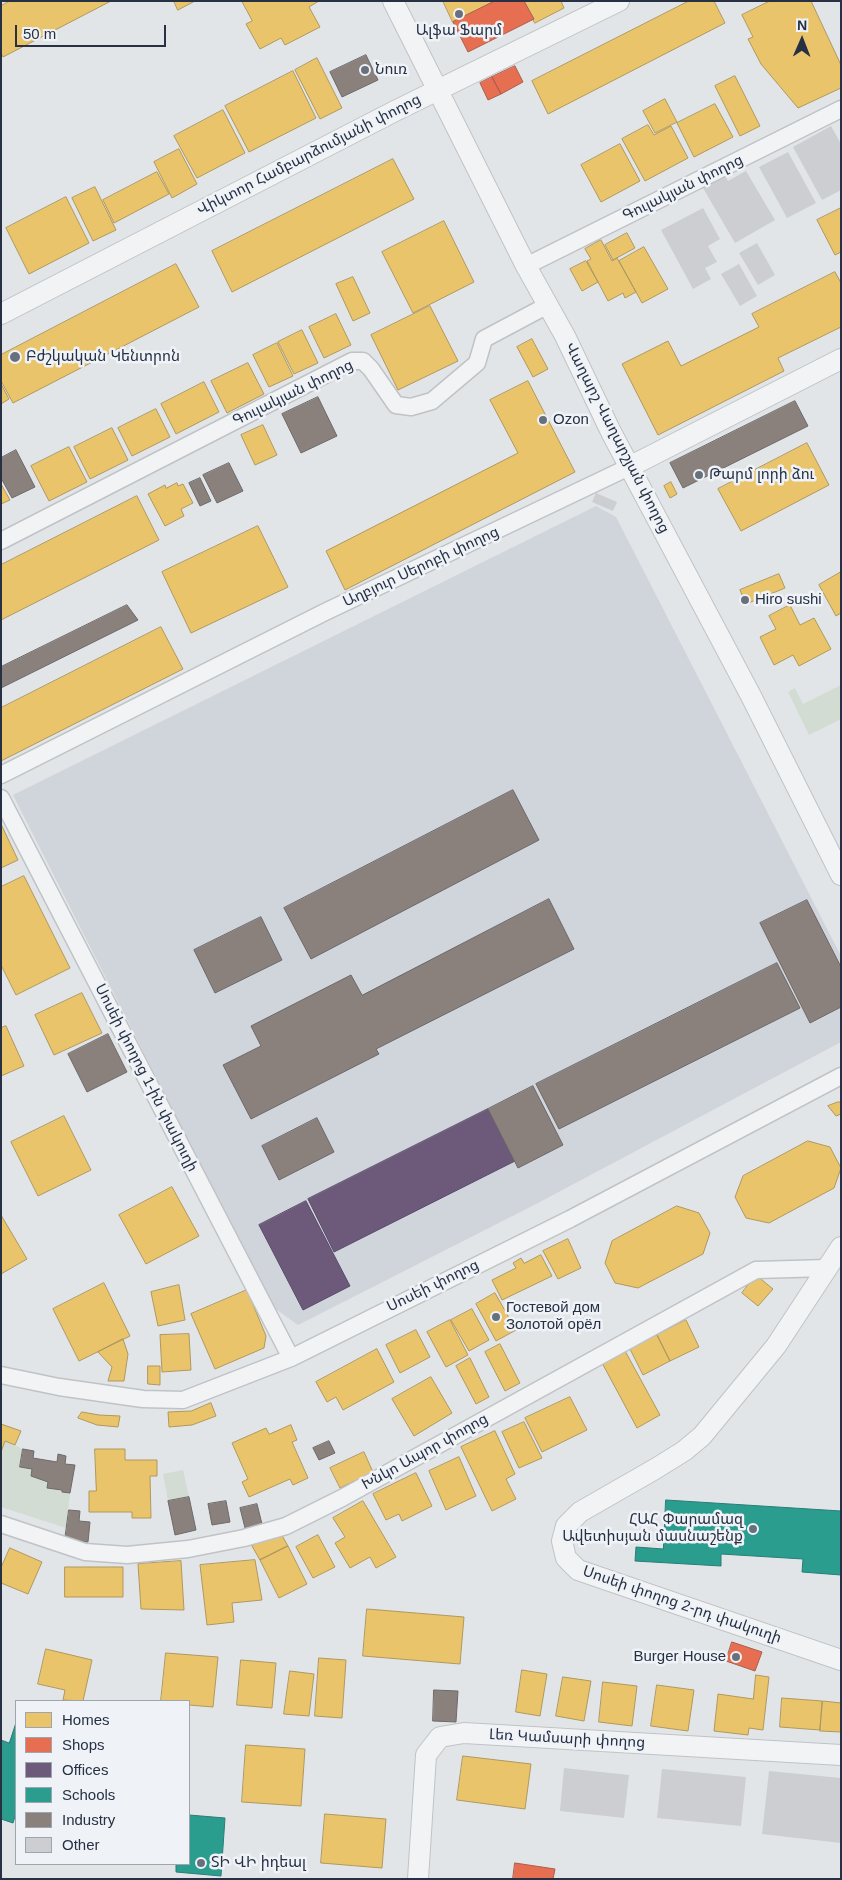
<!DOCTYPE html>
<meta charset="utf-8">
<style>
body{margin:0}
#map{position:relative;width:842px;height:1880px;overflow:hidden;background:#e2e5e8;font-family:Arial,sans-serif}
canvas{display:block}
.frame{position:absolute;inset:0;border:2px solid #273143;pointer-events:none}
.legend{position:absolute;left:15px;top:1700px;width:175px;height:165px;box-sizing:border-box;background:#eff3f7;border:1px solid #9fa5af;margin:0;padding:6px 9px;list-style:none;font-size:15px;color:#273143}
.legend li{display:flex;align-items:center;gap:10px;height:25px}
.legend b{width:25px;border:1px solid #9fa5af}
.north{position:absolute;left:777px;top:15px;width:50px;height:50px;-webkit-text-stroke:4px #eff3f7;paint-order:stroke;rotate:1deg;font-size:14px;font-weight:700;line-height:20px;text-align:center;color:#273143}
.north::after{content:'';display:block;margin:auto;width:18px;height:22px;background:#273143;clip-path:polygon(50% 0,100% 100%,50% 72%,0 100%)}
.scale{position:absolute;left:15px;top:25px;width:151px;height:22px;box-sizing:border-box;border:2px solid #273143;border-top:0;padding-left:6px;font-size:15px;line-height:18px;white-space:nowrap;color:#273143;-webkit-text-stroke:4px #eff3f7;paint-order:stroke}
</style>
<div id="map">
<canvas width="842" height="1880"></canvas>
<div class="frame"></div>
<ul class="legend">
<li><b style="height:14px;background:#e9c46a"></b>Homes</li>
<li><b style="height:14px;background:#e76f51"></b>Shops</li>
<li><b style="height:14px;background:#6d597a"></b>Offices</li>
<li><b style="height:14px;background:#2a9d8f"></b>Schools</li>
<li><b style="height:14px;background:#8a817c"></b>Industry</li>
<li><b style="height:14px;background:#ccced1"></b>Other</li>
</ul>
<div class="north">N</div>
<div class="scale">50 m</div>
</div>
<script>
const context = document.querySelector('canvas').getContext('2d');
context.lineJoin = 'round';
function fill(path, color) {
  context.fillStyle = color;
  context.fill(path, 'evenodd');
}
function trace(path, color, width, dash) {
  context.strokeStyle = color;
  context.lineWidth = width;
  context.lineCap = dash ? 'butt' : 'round';
  context.setLineDash(dash || []);
  context.stroke(path);
}
function write(font, color, halo, rows, align = 'center') {
  context.font = font + ' Arial,"Noto Sans Armenian",sans-serif';
  context.lineWidth = 5;
  context.setLineDash([]);
  context.textBaseline = 'middle';
  context.strokeStyle = halo;
  context.fillStyle = color;
  for (const [text, x, y, turn = 0] of rows) {
    context.save();
    context.translate(x, y);
    context.rotate((+turn || 0) * Math.PI / 180);
    context.textAlign = isNaN(turn) ? turn : align;
    if (halo) context.strokeText(text, 0, 0);
    context.fillText(text, 0, 0);
    context.restore();
  }
}
const built = new Path2D(`
 M 596,506 L 616,517 L 841,956 L 841,1042 L 536,1204 L 298,1325 L 273,1307 L 13,795 Z`);
const green = new Path2D(`
 M 841,685 L 841,719 L 809,735 L 788,692 L 795,688 L 803,704 Z
 M 5,1441 L 23,1449 L 20,1467 L 32,1469 L 31,1476 L 40,1478 L 40,1480 L 48,1482 L 62,1490 L 62,1492 L 70,1493 L 66,1528 L 1,1507 L 1,1452 Z
 M 183,1470 L 189,1497 L 168,1501 L 163,1474 Z`);
const homes = new Path2D(`
 M 10,1 L 111,1 L 3,57 L 1,53 L 1,6 Z
 M 174,1 L 195,1 L 178,10 Z
 M 242,1 L 319,1 L 309,7 L 320,27 L 285,45 L 281,38 L 260,49 L 246,24 L 252,21 Z
 M 443,1 L 495,1 L 453,22 Z
 M 524,1 L 561,1 L 564,8 L 535,23 Z
 M 689,1 L 714,1 L 725,23 L 548,114 L 532,81 Z
 M 770,1 L 811,1 L 841,65 L 841,88 L 798,108 L 761,64 L 748,39 L 753,37 L 742,15 Z
 M 317,58 L 342,108 L 320,119 L 295,70 Z
 M 293,71 L 316,118 L 249,152 L 225,106 Z
 M 735,76 L 760,126 L 740,136 L 715,86 Z
 M 665,99 L 677,122 L 655,133 L 643,111 Z
 M 715,104 L 733,137 L 694,157 L 677,123 Z
 M 223,110 L 245,153 L 197,178 L 174,136 Z
 M 648,125 L 654,135 L 671,126 L 688,158 L 645,181 L 622,139 Z
 M 620,144 L 640,181 L 601,202 L 581,165 Z
 M 179,149 L 197,184 L 172,198 L 154,162 Z
 M 393,159 L 414,199 L 232,292 L 212,251 Z
 M 157,172 L 169,194 L 114,223 L 103,200 Z
 M 95,187 L 116,230 L 93,241 L 72,198 Z
 M 66,197 L 89,243 L 29,274 L 6,228 Z
 M 841,208 L 841,252 L 835,255 L 817,220 Z
 M 444,221 L 474,282 L 413,313 L 382,252 Z
 M 627,233 L 635,248 L 613,260 L 605,245 Z
 M 601,240 L 612,261 L 617,258 L 636,292 L 625,298 L 623,293 L 608,301 L 587,261 L 591,259 L 585,249 Z
 M 644,247 L 668,289 L 642,303 L 619,261 Z
 M 586,261 L 598,282 L 582,291 L 570,269 Z
 M 176,264 L 199,307 L 13,403 L 1,381 L 1,355 Z
 M 835,272 L 841,283 L 841,327 L 778,358 L 784,371 L 658,435 L 622,364 L 668,341 L 681,366 L 759,327 L 752,314 Z
 M 353,277 L 370,313 L 353,321 L 336,284 Z
 M 430,306 L 458,361 L 398,390 L 371,335 Z
 M 336,314 L 351,345 L 324,358 L 309,327 Z
 M 302,330 L 318,363 L 294,374 L 278,342 Z
 M 532,339 L 548,369 L 533,377 L 517,347 Z
 M 277,343 L 293,376 L 269,387 L 253,355 Z
 M 248,363 L 264,394 L 227,413 L 211,381 Z
 M 528,381 L 575,472 L 345,590 L 326,551 L 518,453 L 490,400 Z
 M 204,382 L 219,412 L 176,434 L 161,404 Z
 M 1,384 L 9,399 L 1,404 Z
 M 156,409 L 170,437 L 132,456 L 118,428 Z
 M 263,425 L 277,455 L 255,465 L 241,435 Z
 M 112,428 L 128,460 L 90,479 L 74,447 Z
 M 807,443 L 829,485 L 741,531 L 718,489 Z
 M 69,447 L 87,482 L 49,501 L 31,466 Z
 M 671,482 L 677,494 L 670,498 L 664,486 Z
 M 177,483 L 178,486 L 183,484 L 193,503 L 181,509 L 184,516 L 165,526 L 148,494 L 165,485 L 166,488 Z
 M 1,484 L 10,500 L 1,504 Z
 M 137,496 L 159,540 L 1,620 L 1,565 Z
 M 258,526 L 288,587 L 191,633 L 162,572 Z
 M 841,572 L 841,613 L 836,616 L 819,585 Z
 M 779,574 L 785,588 L 746,604 L 740,590 Z
 M 790,605 L 800,625 L 814,618 L 831,649 L 799,666 L 793,655 L 774,665 L 760,637 L 776,629 L 769,616 Z
 M 161,627 L 183,669 L 1,761 L 1,708 Z
 M 1,824 L 18,860 L 1,868 Z
 M 24,876 L 70,968 L 16,995 L 1,965 L 1,887 Z
 M 82,993 L 102,1033 L 54,1055 L 35,1015 Z
 M 6,1026 L 24,1066 L 1,1076 L 1,1028 Z
 M 838,1102 L 841,1102 L 841,1114 L 836,1116 L 828,1106 Z
 M 64,1116 L 91,1170 L 38,1196 L 11,1142 Z
 M 808,1141 L 830,1147 L 841,1168 L 834,1188 L 769,1223 L 746,1218 L 735,1197 L 743,1176 Z
 M 172,1187 L 199,1236 L 146,1264 L 119,1215 Z
 M 677,1206 L 699,1213 L 710,1233 L 703,1254 L 638,1288 L 615,1283 L 605,1263 L 612,1241 Z
 M 1,1215 L 27,1259 L 1,1274 Z
 M 568,1239 L 581,1268 L 558,1279 L 543,1251 Z
 M 541,1255 L 552,1276 L 502,1300 L 492,1280 L 516,1268 L 513,1263 L 521,1258 L 524,1263 Z
 M 756,1275 L 773,1289 L 758,1306 L 742,1293 Z
 M 104,1283 L 130,1336 L 79,1361 L 53,1309 Z
 M 179,1285 L 185,1320 L 158,1326 L 151,1292 Z
 M 247,1290 L 266,1336 L 264,1348 L 215,1369 L 191,1314 Z
 M 495,1293 L 516,1330 L 496,1341 L 476,1304 Z
 M 472,1309 L 489,1340 L 469,1351 L 451,1320 Z
 M 450,1320 L 468,1355 L 446,1367 L 427,1332 Z
 M 686,1320 L 699,1347 L 670,1361 L 657,1335 Z
 M 416,1330 L 430,1357 L 400,1373 L 386,1345 Z
 M 189,1334 L 191,1370 L 162,1372 L 160,1335 Z
 M 657,1335 L 670,1361 L 643,1375 L 630,1349 Z
 M 123,1339 L 128,1354 L 124,1381 L 108,1381 L 112,1367 L 98,1352 Z
 M 500,1344 L 520,1383 L 505,1391 L 485,1352 Z
 M 377,1349 L 394,1382 L 343,1410 L 336,1397 L 327,1402 L 316,1382 Z
 M 624,1349 L 660,1415 L 637,1428 L 601,1361 Z
 M 470,1358 L 489,1397 L 476,1404 L 456,1366 Z
 M 148,1366 L 160,1366 L 160,1385 L 148,1384 Z
 M 431,1377 L 452,1413 L 414,1436 L 392,1399 Z
 M 570,1397 L 587,1430 L 542,1452 L 525,1418 Z
 M 211,1403 L 216,1416 L 192,1425 L 169,1427 L 168,1412 L 191,1411 Z
 M 82,1412 L 99,1415 L 120,1416 L 118,1427 L 97,1425 L 78,1418 Z
 M 524,1422 L 542,1458 L 519,1468 L 502,1432 Z
 M 1,1424 L 21,1431 L 15,1445 L 5,1441 L 1,1452 Z
 M 291,1425 L 297,1440 L 292,1442 L 308,1478 L 293,1485 L 290,1479 L 249,1497 L 242,1482 L 248,1479 L 232,1443 L 266,1428 L 269,1434 Z
 M 495,1431 L 515,1474 L 506,1479 L 516,1499 L 492,1511 L 461,1447 Z
 M 95,1449 L 125,1449 L 125,1460 L 157,1460 L 157,1476 L 150,1476 L 151,1518 L 132,1518 L 132,1512 L 89,1512 L 89,1491 L 96,1491 Z
 M 364,1452 L 373,1472 L 340,1488 L 330,1468 Z
 M 459,1457 L 476,1496 L 446,1510 L 429,1471 Z
 M 416,1473 L 432,1506 L 402,1521 L 399,1514 L 386,1520 L 373,1494 Z
 M 363,1501 L 396,1557 L 376,1568 L 370,1557 L 350,1568 L 335,1543 L 345,1537 L 333,1518 Z
 M 280,1532 L 288,1546 L 260,1560 L 252,1546 Z
 M 318,1535 L 335,1567 L 313,1578 L 296,1547 Z
 M 288,1546 L 307,1584 L 279,1598 L 260,1560 Z
 M 10,1548 L 42,1562 L 28,1594 L 1,1583 L 1,1568 Z
 M 255,1560 L 262,1600 L 232,1603 L 234,1622 L 207,1625 L 200,1565 Z
 M 181,1561 L 184,1610 L 141,1609 L 138,1564 Z
 M 65,1567 L 123,1567 L 123,1597 L 65,1597 Z
 M 367,1609 L 464,1617 L 460,1664 L 363,1656 Z
 M 46,1649 L 92,1660 L 83,1701 L 63,1700 L 65,1690 L 38,1684 Z
 M 166,1653 L 218,1657 L 213,1707 L 189,1705 L 189,1701 L 161,1701 Z
 M 319,1658 L 346,1660 L 342,1718 L 315,1716 Z
 M 241,1660 L 276,1663 L 272,1708 L 237,1705 Z
 M 522,1670 L 547,1674 L 540,1716 L 516,1712 Z
 M 290,1671 L 314,1674 L 309,1716 L 284,1714 Z
 M 756,1675 L 769,1677 L 763,1730 L 749,1728 L 748,1735 L 714,1731 L 718,1694 L 753,1699 Z
 M 563,1677 L 591,1681 L 584,1721 L 556,1716 Z
 M 603,1682 L 637,1686 L 632,1726 L 599,1722 Z
 M 657,1685 L 694,1690 L 688,1731 L 651,1726 Z
 M 782,1698 L 822,1701 L 820,1730 L 780,1727 Z
 M 823,1701 L 841,1703 L 841,1732 L 820,1731 Z
 M 246,1745 L 305,1749 L 301,1806 L 242,1802 Z
 M 463,1756 L 531,1764 L 525,1809 L 457,1800 Z
 M 325,1814 L 386,1819 L 382,1868 L 321,1863 Z`);
const shops = new Path2D(`
 M 495,1 L 524,1 L 534,19 L 468,52 L 453,22 Z
 M 515,66 L 523,82 L 501,94 L 492,77 Z
 M 492,77 L 501,94 L 488,100 L 480,83 Z
 M 732,1642 L 762,1652 L 755,1671 L 726,1661 Z
 M 515,1863 L 555,1869 L 553,1879 L 513,1879 Z`);
const offices = new Path2D(`
 M 488,1109 L 515,1161 L 334,1252 L 308,1199 Z
 M 306,1201 L 350,1286 L 303,1310 L 259,1225 Z`);
const schools = new Path2D(`
 M 666,1500 L 841,1511 L 841,1575 L 802,1572 L 803,1559 L 721,1554 L 721,1566 L 635,1561 L 636,1547 L 663,1549 Z
 M 16,1723 L 16,1813 L 13,1823 L 1,1819 L 1,1740 L 9,1743 Z
 M 189,1815 L 225,1818 L 221,1876 L 176,1872 L 176,1864 L 189,1864 Z`);
const industry = new Path2D(`
 M 366,55 L 378,80 L 342,97 L 330,72 Z
 M 318,397 L 337,436 L 301,453 L 282,414 Z
 M 795,401 L 808,426 L 683,488 L 670,463 Z
 M 16,450 L 35,487 L 12,498 L 1,478 L 1,458 Z
 M 229,463 L 243,491 L 217,503 L 203,475 Z
 M 200,478 L 211,501 L 200,506 L 189,483 Z
 M 127,605 L 138,620 L 1,688 L 1,667 Z
 M 513,790 L 539,840 L 311,959 L 284,908 Z
 M 549,899 L 574,949 L 376,1049 L 379,1054 L 251,1119 L 223,1065 L 261,1046 L 251,1026 L 351,975 L 362,995 Z
 M 807,900 L 841,967 L 841,1007 L 810,1023 L 760,923 Z
 M 261,917 L 282,960 L 215,993 L 194,950 Z
 M 777,963 L 800,1008 L 559,1129 L 536,1084 Z
 M 108,1034 L 127,1072 L 87,1092 L 68,1054 Z
 M 533,1086 L 563,1145 L 518,1168 L 488,1109 Z
 M 317,1118 L 334,1152 L 279,1180 L 262,1146 Z
 M 329,1441 L 335,1453 L 319,1460 L 313,1448 Z
 M 23,1449 L 34,1451 L 33,1458 L 57,1462 L 58,1454 L 66,1456 L 65,1464 L 75,1465 L 70,1493 L 62,1492 L 62,1490 L 47,1488 L 48,1482 L 31,1476 L 32,1469 L 20,1467 Z
 M 189,1497 L 196,1530 L 175,1535 L 168,1501 Z
 M 226,1501 L 230,1522 L 212,1525 L 208,1504 Z
 M 257,1504 L 262,1524 L 245,1528 L 240,1508 Z
 M 69,1510 L 80,1511 L 79,1521 L 90,1522 L 88,1542 L 65,1540 Z
 M 434,1690 L 458,1691 L 456,1722 L 433,1721 Z`);
const building = new Path2D(`
 M 831,126 L 841,144 L 841,190 L 822,200 L 793,147 Z
 M 788,152 L 816,203 L 787,218 L 759,167 Z
 M 746,171 L 775,220 L 735,243 L 703,188 L 725,176 L 728,181 Z
 M 703,208 L 720,239 L 708,246 L 717,262 L 705,268 L 711,279 L 693,289 L 661,230 Z
 M 757,243 L 775,275 L 758,285 L 739,253 Z
 M 739,264 L 757,296 L 740,306 L 721,274 Z
 M 596,493 L 617,502 L 613,511 L 592,502 Z
 M 564,1768 L 629,1775 L 624,1818 L 560,1811 Z
 M 662,1769 L 746,1777 L 741,1826 L 657,1818 Z
 M 769,1771 L 841,1778 L 841,1843 L 762,1834 Z`);
const minor = new Path2D(`
 M 526,266 L 841,109
 M 1,541 L 352,361 L 363,361 L 371,369 L 396,405 L 411,407 L 432,401 L 477,363 L 484,339 L 548,305
 M 1,775 L 325,612 L 629,467
 M 1,798 L 291,1358
 M 1,1375 L 59,1387 L 143,1399 L 183,1400 L 291,1358 L 570,1219 L 841,1076
 M 1,1524 L 85,1552 L 127,1555 L 188,1549 L 244,1538 L 286,1526 L 342,1498 L 756,1270 L 828,1268`);
const tertiary = new Path2D(`
 M 393,1 L 526,266 L 565,336 L 611,432 L 751,696 L 841,875
 M 1,314 L 395,111 L 619,1
 M 629,467 L 841,359
 M 841,1247 L 776,1346 L 702,1436 L 684,1451 L 655,1469 L 580,1512 L 566,1526 L 562,1541 L 566,1558 L 578,1570 L 841,1660
 M 418,1879 L 426,1755 L 440,1737 L 464,1733 L 841,1755`);
const markers = [
 [459,14,5,"#68707d"],
 [365,70,5,"#68707d"],
 [15,357,6,"#68707d"],
 [543,420,5,"#68707d"],
 [699,475,5,"#68707d"],
 [745,600,5,"#68707d"],
 [496,1317,5,"#68707d"],
 [753,1529,5,"#68707d"],
 [736,1657,5,"#68707d"],
 [201,1863,5,"#68707d"]
];
const poiNames = [
 ["Ալֆա Ֆարմ",459,31,"center"],
 ["Նուռ",375,70],
 ["Բժշկական Կենտրոն",26,357],
 ["Ozon",553,420],
 ["Թարմ լորի ձու",709,475],
 ["Hiro sushi",755,600],
 ["Гостевой дом",506,1308],
 ["Золотой орёл",506,1325],
 ["ՀԱՀ Փարամազ",743,1520,"right"],
 ["Ավետիսյան մասնաշենք",743,1537,"right"],
 ["Burger House",726,1657,"right"],
 ["ՏԻ ՎԻ իդեալ",211,1863]
];
const streetNames = [
 ["Վիկտոր Համբարձումյանի փողոց",309,155,-27],
 ["Գուլակյան փողոց",683,188,-26],
 ["Գուլակյան փողոց",293,393,-26],
 ["Վաղարշ Վաղարշյան փողոց",617,438,63],
 ["Աղբյուր Սերոբի փողոց",421,567,-25],
 ["Սոսեի փողոց 1-ին փակուղի",146,1078,63],
 ["Սոսեի փողոց",433,1286,-26],
 ["Խնկո Ապոր փողոց",425,1452,-29],
 ["Սոսեի փողոց 2-րդ փակուղի",682,1605,19],
 ["Լեռ Կամսարի փողոց",567,1739,3]
];
fill(built, '#d0d4db');
fill(green, '#d2dcd2');
fill(homes, '#e9c46a');
trace(homes, '#af985e', 1);
fill(shops, '#e76f51');
trace(shops, '#ad5c4d', 1);
fill(offices, '#6d597a');
trace(offices, '#584d6a', 1);
fill(schools, '#2a9d8f');
trace(schools, '#297d78', 1);
fill(industry, '#8a817c');
trace(industry, '#6c696b', 1);
fill(building, '#ccced1');
trace(minor, '#c0c3c6', 19);
trace(tertiary, '#c0c3c6', 22);
trace(minor, '#f2f3f4', 16);
trace(tertiary, '#f2f3f4', 20);
for (const [x, y, r, color] of markers) {
  const dot = new Path2D();
  dot.arc(x, y, r, 0, 2 * Math.PI);
  context.fillStyle = color;
  context.fill(dot);
  trace(dot, '#eff3f7', 2);
}
write('15px', '#273143', '#eff3f7', poiNames, 'left');
write('15px', '#273143', '#eff3f7', streetNames);
</script>
